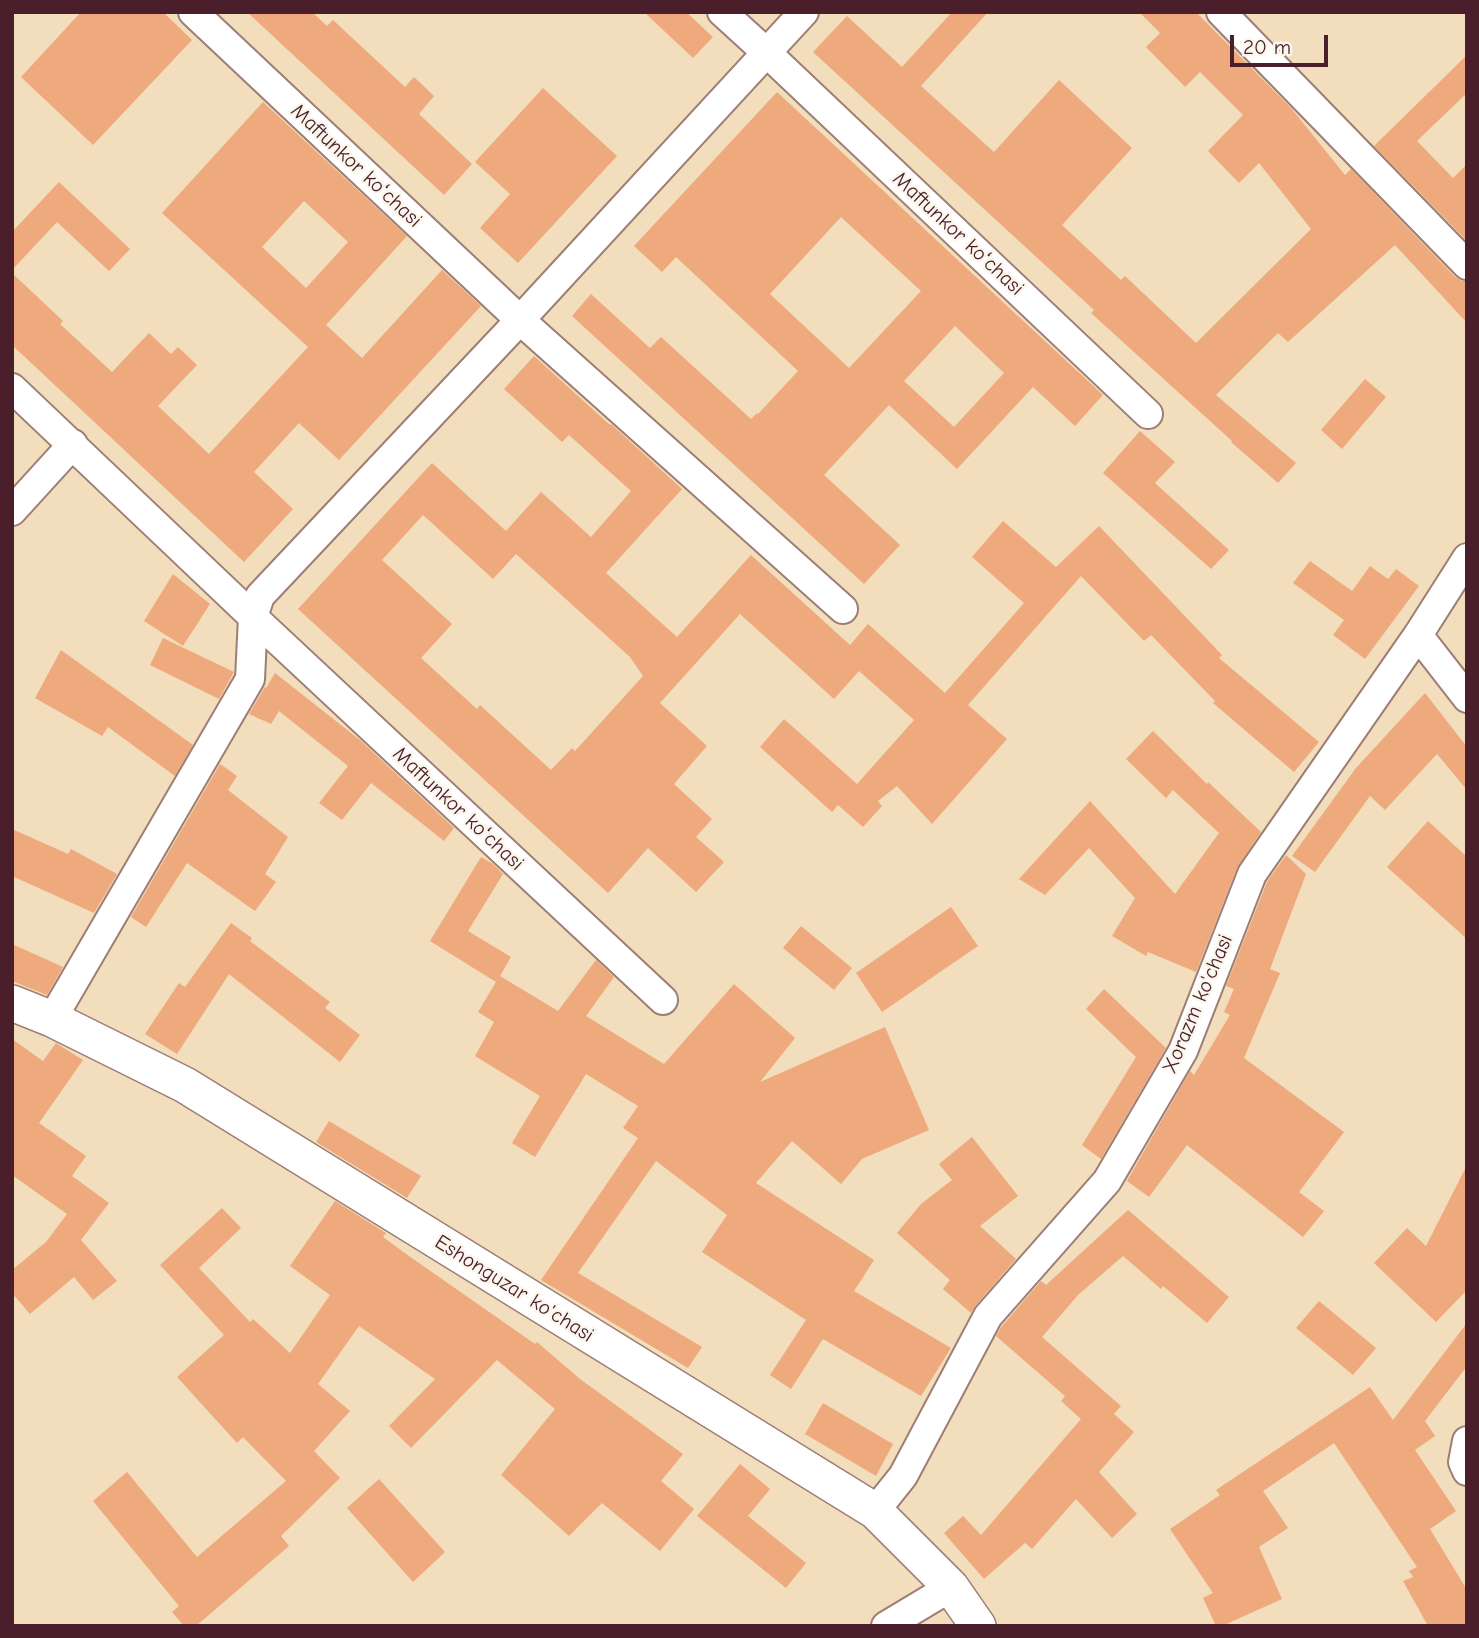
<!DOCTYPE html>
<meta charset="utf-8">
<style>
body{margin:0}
#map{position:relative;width:1479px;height:1638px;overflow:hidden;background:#f2ddbd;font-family:"Comic Neue",sans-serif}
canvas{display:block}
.frame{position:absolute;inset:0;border:14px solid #4a1f2b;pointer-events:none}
.scale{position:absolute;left:1230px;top:35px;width:98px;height:32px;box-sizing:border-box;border:4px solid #4a1f2b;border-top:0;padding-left:9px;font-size:21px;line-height:24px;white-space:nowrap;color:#4a1f2b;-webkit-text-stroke:5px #fbf7ec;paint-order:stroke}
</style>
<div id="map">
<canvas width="1479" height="1638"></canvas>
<div class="frame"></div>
<div class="scale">20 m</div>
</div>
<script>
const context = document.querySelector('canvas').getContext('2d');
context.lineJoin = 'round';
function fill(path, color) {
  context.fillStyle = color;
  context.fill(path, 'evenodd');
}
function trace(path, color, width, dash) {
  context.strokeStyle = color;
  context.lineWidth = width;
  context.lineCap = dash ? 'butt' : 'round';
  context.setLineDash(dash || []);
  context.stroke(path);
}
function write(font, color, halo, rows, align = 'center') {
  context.font = font + ' "Comic Neue",sans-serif';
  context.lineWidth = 5;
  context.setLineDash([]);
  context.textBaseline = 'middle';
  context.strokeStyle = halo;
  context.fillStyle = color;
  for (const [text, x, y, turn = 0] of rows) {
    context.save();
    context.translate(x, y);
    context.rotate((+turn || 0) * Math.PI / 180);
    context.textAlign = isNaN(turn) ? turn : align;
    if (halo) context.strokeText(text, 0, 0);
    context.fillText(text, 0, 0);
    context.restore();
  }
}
const building = new Path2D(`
 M 81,12 L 163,12 L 192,40 L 93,145 L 21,77 Z
 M 247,12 L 312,12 L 327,26 L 333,20 L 405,87 L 414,77 L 434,96 L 419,114 L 472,164 L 444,195 Z
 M 644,12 L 686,12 L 713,37 L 693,58 Z
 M 952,12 L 988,12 L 921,86 L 994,152 L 1059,80 L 1132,148 L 1062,225 L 1121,280 L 1125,276 L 1196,343 L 1311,229 L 1259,163 L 1239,183 L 1208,151 L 1243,115 L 1200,72 L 1185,87 L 1146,47 L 1160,33 L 1139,12 L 1196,12 L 1291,108 L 1345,175 L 1351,169 L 1455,277 L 1462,281 L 1467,281 L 1467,323 L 1395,245 L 1288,342 L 1278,333 L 1216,395 L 1296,463 L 1278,483 L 1231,442 L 1232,441 L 1091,313 L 1094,310 L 813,52 L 847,16 L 902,67 Z
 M 1467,55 L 1467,93 L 1417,141 L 1453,178 L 1467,164 L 1467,241 L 1374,146 Z
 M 543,88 L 617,156 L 518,263 L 480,228 L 510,194 L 475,162 Z
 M 777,92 L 1103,395 L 1075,426 L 1033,387 L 957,469 L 889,405 L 824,475 L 900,545 L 864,584 L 572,316 L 591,294 L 650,348 L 661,337 L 751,419 L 757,413 L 758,414 L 798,371 L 676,257 L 662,272 L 634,246 ZM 841,217 L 921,291 L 849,368 L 770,294 ZM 955,326 L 1004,373 L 954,427 L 904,381 Z
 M 263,102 L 407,236 L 326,325 L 362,358 L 442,270 L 481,306 L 339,460 L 299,423 L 254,472 L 293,509 L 244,562 L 12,345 L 12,273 L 63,321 L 60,324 L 112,372 L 149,333 L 171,354 L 178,347 L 197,365 L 158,406 L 209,454 L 308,347 L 162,213 ZM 304,201 L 348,242 L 306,288 L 262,247 Z
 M 59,182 L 130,249 L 109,271 L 57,222 L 12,270 L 12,232 Z
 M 534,356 L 610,425 L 611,424 L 682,489 L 606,573 L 677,637 L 751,555 L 850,645 L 868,624 L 945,693 L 1024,603 L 972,557 L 1003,521 L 1056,567 L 1099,526 L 1222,655 L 1219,658 L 1319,742 L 1294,772 L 1213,703 L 1215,701 L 1151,635 L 1144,641 L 1081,576 L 968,705 L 1007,739 L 932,824 L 897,786 L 878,801 L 882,806 L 863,827 L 838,805 L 832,812 L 760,747 L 784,719 L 857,784 L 914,720 L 859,671 L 834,699 L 740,614 L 660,703 L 707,746 L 674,784 L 712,819 L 696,837 L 724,862 L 696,892 L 648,848 L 608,893 L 298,609 L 432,463 L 506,531 L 541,492 L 591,537 L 631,491 L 569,435 L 562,442 L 504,389 ZM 423,515 L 493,579 L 516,554 L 630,657 L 643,676 L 575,751 L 572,748 L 551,770 L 480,705 L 477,709 L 421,658 L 452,624 L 382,560 Z
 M 1365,379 L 1386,397 L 1342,449 L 1321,430 Z
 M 1140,431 L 1175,462 L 1155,483 L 1229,550 L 1211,569 L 1103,473 Z
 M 1310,561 L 1352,591 L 1370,566 L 1388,579 L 1396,569 L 1419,586 L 1365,659 L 1333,635 L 1344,620 L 1293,583 Z
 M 173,574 L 210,604 L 183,646 L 144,621 Z
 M 163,638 L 234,672 L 219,699 L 150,665 Z
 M 61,650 L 193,745 L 175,776 L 108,727 L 102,736 L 35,698 Z
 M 275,673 L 360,740 L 454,828 L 444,841 L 371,783 L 342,820 L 319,803 L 348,766 L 279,711 L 271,724 L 249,714 L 265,687 L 266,688 Z
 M 1425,693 L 1467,747 L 1467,790 L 1437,754 L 1385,810 L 1370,796 L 1315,872 L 1292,856 L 1356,768 Z
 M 1153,731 L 1207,784 L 1208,782 L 1261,832 L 1237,868 L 1196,972 L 1148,952 L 1146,956 L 1112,936 L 1135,898 L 1089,848 L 1045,895 L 1019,879 L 1090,801 L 1175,894 L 1219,833 L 1173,790 L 1166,798 L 1126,759 Z
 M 220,764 L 237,776 L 228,790 L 288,837 L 265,874 L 276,882 L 255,911 L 187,863 L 146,927 L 131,917 Z
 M 1428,821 L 1467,857 L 1467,939 L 1387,867 Z
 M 12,829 L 68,854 L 71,849 L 117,874 L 94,913 L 12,876 Z
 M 1286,855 L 1306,874 L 1270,969 L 1280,973 L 1244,1058 L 1344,1132 L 1299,1192 L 1324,1211 L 1303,1237 L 1187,1145 L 1149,1197 L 1127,1181 L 1190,1071 L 1194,1075 L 1230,1015 L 1224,1012 L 1234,989 L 1226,986 L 1267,882 Z
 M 481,857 L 493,864 L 503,874 L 468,931 L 511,957 L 500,976 L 558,1011 L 596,960 L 614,977 L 586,1016 L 664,1064 L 734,984 L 795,1038 L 760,1082 L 885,1027 L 929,1130 L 862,1159 L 841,1184 L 792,1141 L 756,1183 L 874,1260 L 854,1291 L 951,1348 L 921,1396 L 823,1339 L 791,1389 L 770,1375 L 806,1320 L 702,1252 L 727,1215 L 656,1161 L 578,1273 L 702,1347 L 688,1368 L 541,1280 L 638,1138 L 623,1128 L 638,1106 L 586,1074 L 535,1157 L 512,1143 L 540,1096 L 475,1056 L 494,1022 L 478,1012 L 496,982 L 430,941 Z
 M 951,907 L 978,946 L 882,1012 L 856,973 Z
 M 231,923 L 252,938 L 250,941 L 330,1002 L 325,1008 L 360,1035 L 340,1062 L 229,974 L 177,1054 L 145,1034 L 179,983 L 185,987 Z
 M 801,926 L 852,968 L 834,990 L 783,948 Z
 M 12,944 L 63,967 L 47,995 L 12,981 Z
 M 1104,989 L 1166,1048 L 1101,1159 L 1082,1145 L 1136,1057 L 1086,1009 Z
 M 12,1039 L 43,1061 L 56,1043 L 83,1060 L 39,1123 L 86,1156 L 72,1176 L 109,1203 L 81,1240 L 117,1281 L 93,1300 L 74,1277 L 30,1314 L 12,1293 L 12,1270 L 46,1242 L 67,1214 L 12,1175 Z
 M 329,1121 L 421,1176 L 407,1198 L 316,1142 Z
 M 972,1137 L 1018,1196 L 980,1226 L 1016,1259 L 976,1305 L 971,1313 L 943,1289 L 950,1280 L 897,1233 L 921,1204 L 952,1180 L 939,1164 Z
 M 1467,1165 L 1467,1290 L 1436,1322 L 1374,1263 L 1407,1228 L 1426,1246 Z
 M 335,1201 L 386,1233 L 383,1237 L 409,1256 L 535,1344 L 537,1342 L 580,1379 L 683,1454 L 661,1481 L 694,1509 L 660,1551 L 602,1503 L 569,1536 L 501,1475 L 555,1409 L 497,1360 L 411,1448 L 389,1426 L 435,1379 L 359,1326 L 318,1384 L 350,1411 L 314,1451 L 340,1478 L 281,1536 L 289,1546 L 196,1626 L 184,1626 L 172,1612 L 179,1606 L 93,1501 L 127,1472 L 197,1557 L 286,1481 L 243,1437 L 237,1443 L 177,1377 L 224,1335 L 160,1265 L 222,1208 L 241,1228 L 199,1268 L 250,1322 L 253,1319 L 290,1353 L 330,1295 L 290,1266 Z
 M 1128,1210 L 1229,1297 L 1207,1323 L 1163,1286 L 1161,1289 L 1123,1256 L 1078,1295 L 1042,1337 L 1121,1406 L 1114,1414 L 1134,1432 L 1099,1472 L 1137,1514 L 1112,1538 L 1076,1499 L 1032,1549 L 1025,1543 L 984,1579 L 944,1533 L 963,1516 L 981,1535 L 1081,1419 L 1061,1401 L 1065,1396 L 996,1336 L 1002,1326 L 1041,1281 L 1046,1285 Z
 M 1319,1301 L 1376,1348 L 1353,1375 L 1296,1328 Z
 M 1467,1323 L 1467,1366 L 1425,1421 L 1435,1436 L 1415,1450 L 1456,1511 L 1430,1529 L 1467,1590 L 1467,1626 L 1428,1626 L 1403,1581 L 1413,1577 L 1409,1571 L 1417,1567 L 1334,1443 L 1263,1491 L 1288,1528 L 1259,1547 L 1282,1599 L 1222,1626 L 1216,1626 L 1203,1598 L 1213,1593 L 1170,1529 L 1220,1495 L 1216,1490 L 1370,1387 L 1393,1420 Z
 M 823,1403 L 893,1444 L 876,1476 L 805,1434 Z
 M 740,1464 L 770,1489 L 748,1516 L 806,1563 L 786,1588 L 697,1516 Z
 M 379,1479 L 445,1552 L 413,1582 L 347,1508 Z`);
const minor = new Path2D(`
 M 193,12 L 520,320 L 843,609
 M 722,12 L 767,53 L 1148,414
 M 1221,12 L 1467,265
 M 12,388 L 253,617 L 663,1000
 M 12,511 L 73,444
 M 1418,635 L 1467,698
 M 52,1019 L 250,679 L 253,617 L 260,596 L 520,320 L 804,12
 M 1467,1441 L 1463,1462 L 1467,1471
 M 875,1511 L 903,1476 L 988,1316 L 1107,1181 L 1183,1051 L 1252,874 L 1418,635 L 1467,558
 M 886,1626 L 951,1587`);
const tertiary = new Path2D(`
 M 12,1003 L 52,1019 L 185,1085 L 875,1511 L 951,1587 L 978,1626`);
const streetNames = [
 ["Maftunkor koʻchasi",356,166,43],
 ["Maftunkor koʻchasi",958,234,43],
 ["Maftunkor koʻchasi",458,809,43],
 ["Xorazm ko'chasi",1198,1004,-67],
 ["Eshonguzar ko'chasi",514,1289,32]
];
fill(building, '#eea97d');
trace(minor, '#9e7e74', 32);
trace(tertiary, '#9e7e74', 38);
trace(minor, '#fff', 28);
trace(tertiary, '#fff', 35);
write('21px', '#4a1f2b', '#fbf7ec', streetNames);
</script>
